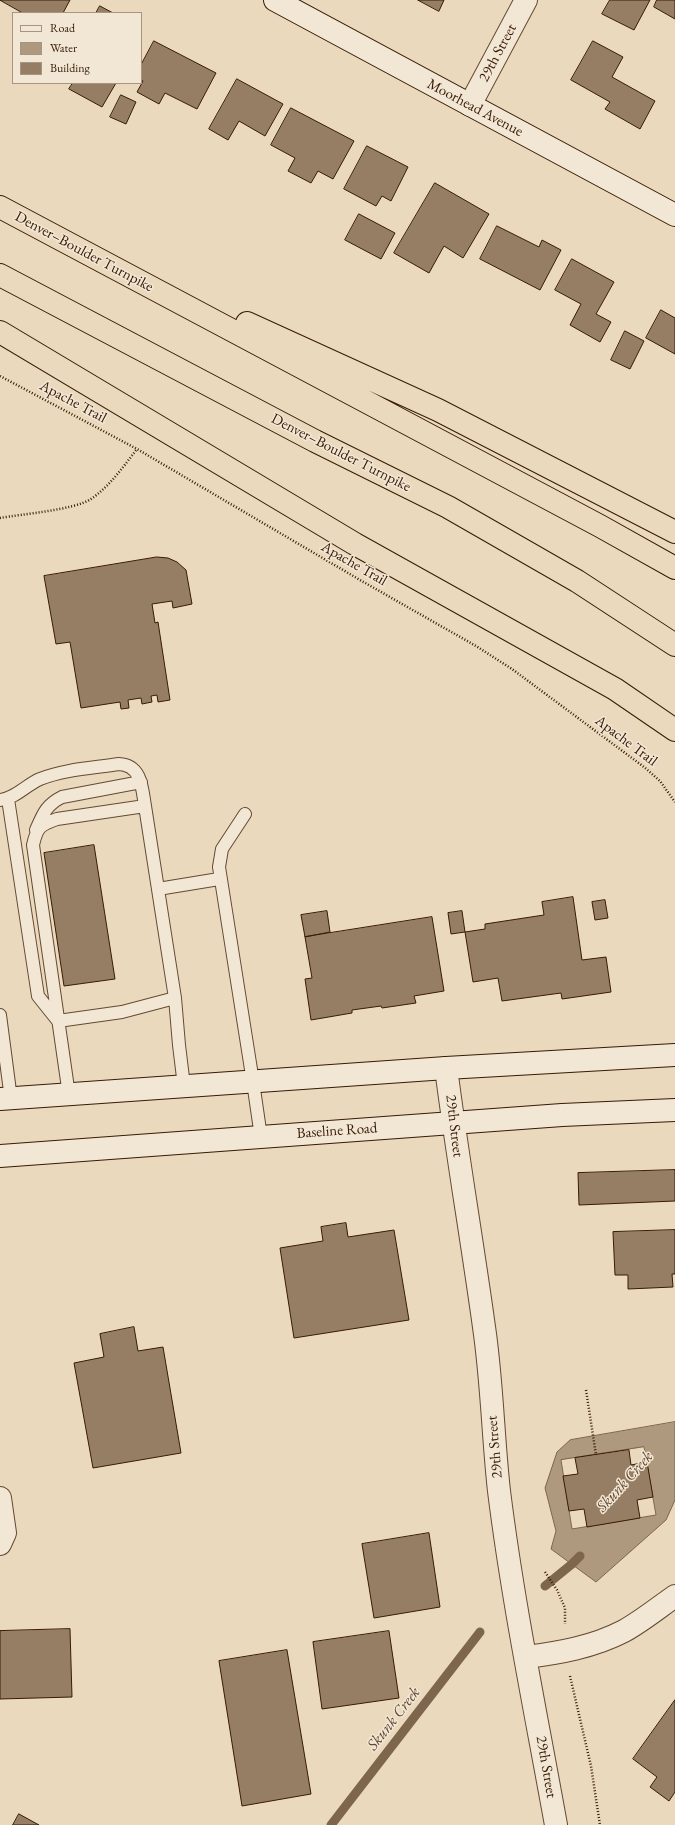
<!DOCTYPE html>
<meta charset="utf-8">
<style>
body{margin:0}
#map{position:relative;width:675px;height:1825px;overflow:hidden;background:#ebd9be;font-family:"EB Garamond",serif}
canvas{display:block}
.legend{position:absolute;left:12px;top:12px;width:130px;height:72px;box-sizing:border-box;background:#f2e6d5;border:1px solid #a79581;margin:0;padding:5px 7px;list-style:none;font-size:12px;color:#371b03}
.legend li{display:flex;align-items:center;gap:8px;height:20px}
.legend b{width:20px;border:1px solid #a79581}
</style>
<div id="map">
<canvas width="675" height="1825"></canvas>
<ul class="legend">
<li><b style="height:5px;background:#f2e6d5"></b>Road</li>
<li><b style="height:11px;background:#ae987e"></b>Water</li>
<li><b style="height:11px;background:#957e64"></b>Building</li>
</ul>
</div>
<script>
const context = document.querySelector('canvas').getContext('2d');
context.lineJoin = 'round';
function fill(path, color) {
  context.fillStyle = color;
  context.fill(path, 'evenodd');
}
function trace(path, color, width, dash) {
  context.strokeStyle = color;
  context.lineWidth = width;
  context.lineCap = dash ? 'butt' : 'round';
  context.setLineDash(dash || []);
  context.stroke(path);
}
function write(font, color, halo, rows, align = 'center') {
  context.font = font + ' "EB Garamond",serif';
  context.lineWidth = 3;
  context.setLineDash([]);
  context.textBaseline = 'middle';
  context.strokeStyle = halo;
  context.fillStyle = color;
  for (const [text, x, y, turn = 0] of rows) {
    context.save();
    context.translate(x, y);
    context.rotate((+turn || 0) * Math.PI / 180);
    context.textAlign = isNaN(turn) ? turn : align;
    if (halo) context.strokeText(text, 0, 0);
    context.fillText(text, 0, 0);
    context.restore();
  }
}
const water = new Path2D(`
 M 675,1422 L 675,1500 L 666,1520 L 596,1582 L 551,1549 L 556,1531 L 545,1488 L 557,1452 L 570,1440 ZM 644,1447 L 656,1515 L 572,1529 L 561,1460 Z`);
const stream = new Path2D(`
 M 545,1586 L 572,1564 L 580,1556
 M 331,1825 L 480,1632`);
const building = new Path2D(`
 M 0,0 L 70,0 L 63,13 L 23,13 Z
 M 418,0 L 444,0 L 439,11 Z
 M 610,0 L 650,0 L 634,30 L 602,14 Z
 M 657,0 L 675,0 L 675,19 L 654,7 Z
 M 100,6 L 113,13 L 96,13 Z
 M 154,41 L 216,73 L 197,109 L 165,93 L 159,104 L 137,92 L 143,81 L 141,80 L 141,65 Z
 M 593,41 L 623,57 L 612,77 L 655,101 L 640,129 L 605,109 L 610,102 L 571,80 Z
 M 237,79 L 283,104 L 265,136 L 239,121 L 228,140 L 209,129 Z
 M 73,83 L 116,83 L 102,107 L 69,89 Z
 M 121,95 L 136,102 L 126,124 L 110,117 Z
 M 291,108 L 354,141 L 333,179 L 318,171 L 311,183 L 288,171 L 295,158 L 271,145 Z
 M 367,146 L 408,167 L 391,201 L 382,196 L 376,206 L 344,189 Z
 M 435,183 L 489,214 L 463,258 L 444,246 L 429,273 L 394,253 Z
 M 359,214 L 395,233 L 381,259 L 345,240 Z
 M 497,226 L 539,247 L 542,240 L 561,250 L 540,290 L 480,259 Z
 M 572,259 L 614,282 L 596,314 L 611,322 L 600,342 L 570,325 L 581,304 L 555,290 Z
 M 661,310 L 675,318 L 675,354 L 646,338 Z
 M 625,331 L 644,341 L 630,369 L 611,360 Z
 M 157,557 L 168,558 L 177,562 L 186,570 L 192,604 L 173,608 L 172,601 L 152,604 L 155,623 L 158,622 L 170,700 L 158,702 L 157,695 L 151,696 L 152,702 L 142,704 L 141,698 L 128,700 L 129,708 L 121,709 L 120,702 L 81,708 L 70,642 L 56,644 L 44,576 Z
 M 94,845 L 115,979 L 64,986 L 44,853 Z
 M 573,897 L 582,960 L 606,957 L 611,992 L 562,999 L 561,993 L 502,1001 L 498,978 L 473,982 L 465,932 L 485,929 L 485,924 L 544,915 L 542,902 Z
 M 605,900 L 608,918 L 595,920 L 592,902 Z
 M 327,911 L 330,932 L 305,937 L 301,915 Z
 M 462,911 L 465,932 L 451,934 L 448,913 Z
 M 432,917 L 444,991 L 414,996 L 416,1003 L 382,1008 L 381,1006 L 352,1010 L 352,1013 L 311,1020 L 305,979 L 312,978 L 305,937 Z
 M 675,1170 L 675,1201 L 579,1205 L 578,1173 Z
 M 346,1223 L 348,1237 L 394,1230 L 409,1320 L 294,1338 L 280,1248 L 323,1241 L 321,1227 Z
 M 675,1230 L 675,1274 L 672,1274 L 673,1287 L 628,1289 L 628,1275 L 615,1275 L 613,1232 Z
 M 134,1327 L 138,1351 L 163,1347 L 181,1453 L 93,1468 L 74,1363 L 104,1357 L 100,1334 Z
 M 629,1450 L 631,1465 L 647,1462 L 653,1497 L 637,1500 L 640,1518 L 587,1527 L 584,1509 L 569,1511 L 563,1476 L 578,1474 L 575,1458 Z
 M 429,1533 L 440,1607 L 374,1618 L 362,1544 Z
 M 70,1629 L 72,1697 L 0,1699 L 0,1631 Z
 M 389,1631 L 399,1698 L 322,1709 L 313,1642 Z
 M 287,1650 L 311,1794 L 242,1806 L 219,1661 Z
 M 675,1700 L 675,1792 L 669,1801 L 650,1787 L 657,1777 L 633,1759 Z
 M 19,1814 L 39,1825 L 13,1825 Z`);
const path = new Path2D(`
 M 0,376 L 137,449 L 360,580 L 476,646 L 512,669 L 644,767 L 660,781 L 675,802
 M 0,518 C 22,514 74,510 91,499 C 110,486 123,467 137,449
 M 586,1390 L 596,1455
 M 545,1572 L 557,1590 L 565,1608 L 565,1624
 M 570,1676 L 591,1766 L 600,1825`);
const lane = new Path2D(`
 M 8,799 L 38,996 L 58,1021
 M 0,800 C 16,798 26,785 40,779 C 65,769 94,768 119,764 C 142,765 142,789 145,806 L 175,998 L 179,1045 L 184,1086
 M 245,814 L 222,849 L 219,867 L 253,1082 L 261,1137
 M 36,830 C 43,814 46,805 62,797 L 141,782
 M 158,889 L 219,879
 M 0,1015 L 11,1099
 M 58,1021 L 122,1012 L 175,998
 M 69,1095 L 33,845 C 37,827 40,825 57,819 L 145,806`);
const street = new Path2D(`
 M 470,105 L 526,0
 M 446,1068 C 457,1154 472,1240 484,1327 C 492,1381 493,1437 499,1491 C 513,1603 536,1714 556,1825
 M 0,1498 L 5,1533 L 0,1544
 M 526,1657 C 559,1653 593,1647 624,1631 C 642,1621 658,1608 675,1596`);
const secondary = new Path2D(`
 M 275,0 L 675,215
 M 0,1099 L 446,1068 L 675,1055
 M 0,1156 L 562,1115 L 675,1110`);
const highway = new Path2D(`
 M 0,207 L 600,526 L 675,568
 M 0,275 L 315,441 L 448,507 L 577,581 L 675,645
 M 247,323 L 438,410 L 675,532
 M 0,332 L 355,544 L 615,689 L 675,730`);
const streetNames = [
 ["29th Street",498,53,-62],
 ["Moorhead Avenue",475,108,28],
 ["Denver–Boulder Turnpike",84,252,28],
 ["Apache Trail",73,402,28],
 ["Denver–Boulder Turnpike",341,453,27],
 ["Apache Trail",354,564,30],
 ["Apache Trail",626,741,37],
 ["29th Street",454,1126,83],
 ["Baseline Road",337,1131,-4],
 ["29th Street",495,1447,-95],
 ["29th Street",546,1767,80]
];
const waterNames = [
 ["Skunk Creek",625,1482,-48],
 ["Skunk Creek",394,1719,-52]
];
fill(water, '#ae987e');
trace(water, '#7e664d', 1);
trace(stream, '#7e664d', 9);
fill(building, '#957e64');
trace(building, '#371b03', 1);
trace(lane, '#644a32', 14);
trace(street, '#644a32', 24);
trace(secondary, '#371b03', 24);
trace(highway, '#371b03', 24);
trace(path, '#371b03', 2.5, [1, 2]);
trace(lane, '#f2e6d5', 12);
trace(street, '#f2e6d5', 22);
trace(secondary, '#f2e6d5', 22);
trace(highway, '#ebd9be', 22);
write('15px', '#371b03', '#f2e6d5', streetNames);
write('italic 16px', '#61472e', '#f2e6d5', waterNames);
</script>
